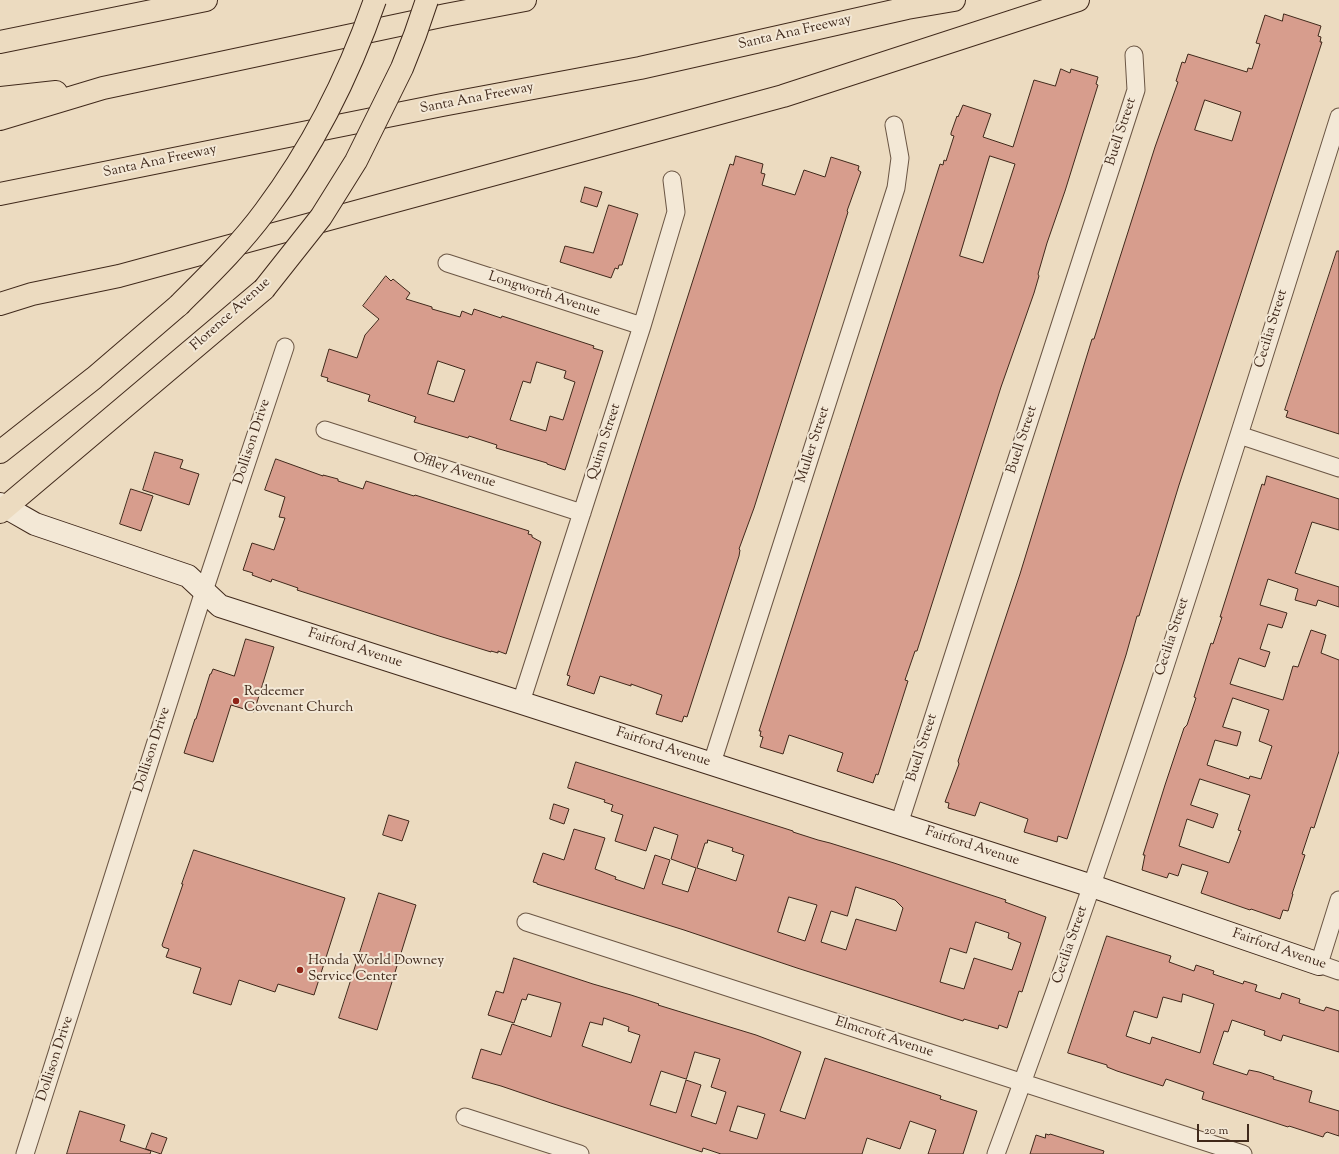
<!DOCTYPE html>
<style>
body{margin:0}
#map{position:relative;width:1339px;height:1154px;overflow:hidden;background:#ecdbc0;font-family:"Sorts Mill Goudy",serif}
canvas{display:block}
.scale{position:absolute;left:1197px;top:1124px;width:52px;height:18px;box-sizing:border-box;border:2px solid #40291b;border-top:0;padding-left:5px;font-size:12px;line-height:14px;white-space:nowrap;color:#40291b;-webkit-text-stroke:3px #f3e8d6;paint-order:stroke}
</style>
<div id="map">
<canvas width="1339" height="1154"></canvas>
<div class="scale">20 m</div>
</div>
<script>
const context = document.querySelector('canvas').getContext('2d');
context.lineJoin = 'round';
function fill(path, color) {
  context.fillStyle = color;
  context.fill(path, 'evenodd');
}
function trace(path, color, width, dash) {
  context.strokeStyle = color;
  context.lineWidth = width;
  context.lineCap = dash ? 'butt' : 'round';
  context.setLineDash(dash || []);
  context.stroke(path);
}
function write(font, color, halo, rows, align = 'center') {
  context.font = font + ' "Sorts Mill Goudy",serif';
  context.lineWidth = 4;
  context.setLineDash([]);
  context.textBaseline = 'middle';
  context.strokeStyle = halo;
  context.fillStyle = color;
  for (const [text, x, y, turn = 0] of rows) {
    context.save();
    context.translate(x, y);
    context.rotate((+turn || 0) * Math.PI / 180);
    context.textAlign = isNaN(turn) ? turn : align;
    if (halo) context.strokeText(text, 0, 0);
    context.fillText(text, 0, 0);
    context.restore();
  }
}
const building = new Path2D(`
 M 1284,14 L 1321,26 L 1318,36 L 1321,37 L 1320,42 L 1322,42 L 1179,485 L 1139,616 L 1137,616 L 1126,655 L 1067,839 L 1058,836 L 1057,842 L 1024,832 L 1028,819 L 980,802 L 975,816 L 948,808 L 949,803 L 945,802 L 959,764 L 958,761 L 1020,574 L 1092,339 L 1094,339 L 1155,147 L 1178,82 L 1176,81 L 1182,62 L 1185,63 L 1188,54 L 1247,72 L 1248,68 L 1252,69 L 1260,44 L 1256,43 L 1265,15 L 1282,21 ZM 1205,100 L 1241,112 L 1232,141 L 1195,130 Z
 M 1061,69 L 1070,73 L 1071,69 L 1098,77 L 1096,84 L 1098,85 L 1065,191 L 1047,243 L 1038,274 L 1039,276 L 1034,293 L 1001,387 L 917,651 L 915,651 L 905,680 L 908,681 L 878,775 L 876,774 L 873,783 L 837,771 L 843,753 L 789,735 L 783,754 L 760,747 L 763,737 L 760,736 L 761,731 L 759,731 L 940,164 L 943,165 L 944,160 L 946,161 L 954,136 L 951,135 L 951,133 L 957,116 L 958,117 L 963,105 L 991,114 L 983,137 L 1013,147 L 1034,80 L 1055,86 ZM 990,156 L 1015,164 L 983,263 L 960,256 Z
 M 736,156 L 763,164 L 761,173 L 765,174 L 762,185 L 795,195 L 804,170 L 825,177 L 831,157 L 859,166 L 858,170 L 861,172 L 847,211 L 848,212 L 754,508 L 739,549 L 740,550 L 739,556 L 687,717 L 684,716 L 682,722 L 656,714 L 662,695 L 631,684 L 631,686 L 600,676 L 594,694 L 567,685 L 570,676 L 567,675 L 730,164 L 733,165 Z
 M 585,187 L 602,192 L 597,207 L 581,202 Z
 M 609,205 L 638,214 L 622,265 L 619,265 L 618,269 L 615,268 L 611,278 L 560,262 L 565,246 L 593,253 Z
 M 1337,251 L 1339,251 L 1339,434 L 1286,417 L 1288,411 L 1285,410 Z
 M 386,276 L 391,281 L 393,279 L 410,293 L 406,299 L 432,307 L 432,309 L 460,317 L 462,311 L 472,315 L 474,309 L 501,318 L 502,316 L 594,346 L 593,348 L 603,351 L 565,470 L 547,464 L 547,463 L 496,448 L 497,445 L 469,436 L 468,438 L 414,422 L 416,417 L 368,401 L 370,395 L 327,381 L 328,378 L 321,376 L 329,349 L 357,358 L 365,335 L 379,319 L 363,306 ZM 438,361 L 465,370 L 454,402 L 428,394 ZM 537,362 L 566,371 L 564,378 L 575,382 L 563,420 L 550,416 L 546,431 L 510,420 L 523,381 L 530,383 Z
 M 155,452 L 183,460 L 180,468 L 199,474 L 189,505 L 143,490 Z
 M 276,459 L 323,476 L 323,475 L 338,479 L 338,481 L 363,489 L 366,481 L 414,496 L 415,495 L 529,531 L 528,534 L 532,535 L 532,537 L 541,542 L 506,654 L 498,651 L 498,653 L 491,651 L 491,652 L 439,636 L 297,590 L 298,588 L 272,579 L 271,582 L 252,575 L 253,573 L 243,570 L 252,543 L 274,550 L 285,518 L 279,517 L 285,497 L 265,490 Z
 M 1267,476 L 1339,499 L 1339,530 L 1312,522 L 1295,573 L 1339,587 L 1339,607 L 1318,600 L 1316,606 L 1295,600 L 1298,589 L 1268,579 L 1260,605 L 1287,613 L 1282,628 L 1268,624 L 1260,649 L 1270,652 L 1265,667 L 1239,658 L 1230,684 L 1283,700 L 1293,666 L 1298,667 L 1311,630 L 1326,635 L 1321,653 L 1339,660 L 1339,751 L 1314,828 L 1311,827 L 1302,854 L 1305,855 L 1292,894 L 1293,894 L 1288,911 L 1283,910 L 1280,919 L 1251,909 L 1250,910 L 1201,893 L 1208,872 L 1182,864 L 1178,876 L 1169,873 L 1167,878 L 1142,870 L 1145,855 L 1143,855 L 1165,785 L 1184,728 L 1187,725 L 1196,698 L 1194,697 L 1211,643 L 1213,644 L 1222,617 L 1220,617 L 1262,484 L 1264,485 ZM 1233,698 L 1269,710 L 1259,741 L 1272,746 L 1261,779 L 1250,776 L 1249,779 L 1207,765 L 1215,740 L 1237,746 L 1241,732 L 1223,727 ZM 1200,779 L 1250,795 L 1238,830 L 1241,831 L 1229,863 L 1179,846 L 1187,819 L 1213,828 L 1218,814 L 1191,805 Z
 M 131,489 L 153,496 L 141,531 L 120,524 Z
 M 246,639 L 274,647 L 254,712 L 231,705 L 213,762 L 184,753 L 195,719 L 196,719 L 210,674 L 211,674 L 213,669 L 234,676 Z
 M 576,762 L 793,831 L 793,832 L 818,840 L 830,843 L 894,863 L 1006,900 L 1005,902 L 1046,917 L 1022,992 L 1019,991 L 1007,1028 L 999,1025 L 998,1029 L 964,1019 L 963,1021 L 797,968 L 684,930 L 537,884 L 537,883 L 533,882 L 543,853 L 564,860 L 574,829 L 605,838 L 595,869 L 616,877 L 615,879 L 644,889 L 655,855 L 670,860 L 662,884 L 688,892 L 696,868 L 671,859 L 678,835 L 654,827 L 646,851 L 615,841 L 623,815 L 611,811 L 613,805 L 604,802 L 605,800 L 568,788 ZM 708,840 L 733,848 L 732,851 L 744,855 L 736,881 L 697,868 L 705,843 L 707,843 ZM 856,887 L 895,900 L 903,908 L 896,931 L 856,919 L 846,950 L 821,942 L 831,911 L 847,916 ZM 789,897 L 817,905 L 805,941 L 778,932 ZM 976,922 L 1009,933 L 1008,938 L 1021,943 L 1012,970 L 974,958 L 964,989 L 940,982 L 950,948 L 966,953 Z
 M 554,804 L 569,809 L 564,824 L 550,819 Z
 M 389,815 L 409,821 L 402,841 L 383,835 Z
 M 194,850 L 345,898 L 314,995 L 278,984 L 275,992 L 239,980 L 231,1005 L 193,993 L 201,968 L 166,957 L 169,949 L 163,947 L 162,945 L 183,884 L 182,884 Z
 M 379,893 L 416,905 L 377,1030 L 339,1018 Z
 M 1107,936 L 1171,956 L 1169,962 L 1194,971 L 1196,965 L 1214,971 L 1213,974 L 1243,984 L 1244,981 L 1257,985 L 1255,991 L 1280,999 L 1282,993 L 1300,999 L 1299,1003 L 1324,1011 L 1326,1007 L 1339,1011 L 1339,1052 L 1283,1035 L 1281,1041 L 1264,1035 L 1265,1031 L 1232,1020 L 1228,1032 L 1224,1031 L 1213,1064 L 1247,1075 L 1249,1070 L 1259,1072 L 1274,1077 L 1273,1079 L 1312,1091 L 1309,1102 L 1339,1111 L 1339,1136 L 1327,1132 L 1326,1133 L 1325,1133 L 1323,1137 L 1289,1126 L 1288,1127 L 1202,1099 L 1204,1092 L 1166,1079 L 1163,1086 L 1117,1071 L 1107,1067 L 1107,1065 L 1068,1053 ZM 1183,994 L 1214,1004 L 1200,1053 L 1152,1037 L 1150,1044 L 1126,1036 L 1134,1011 L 1157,1018 L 1163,997 L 1181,1002 Z
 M 514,958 L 593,984 L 631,995 L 659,1004 L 658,1005 L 756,1035 L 801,1052 L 780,1111 L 805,1119 L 825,1058 L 941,1096 L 940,1099 L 977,1111 L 963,1154 L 928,1154 L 936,1130 L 910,1121 L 900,1149 L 867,1138 L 862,1154 L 721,1154 L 703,1148 L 702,1152 L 551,1103 L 501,1086 L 472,1078 L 481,1049 L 501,1055 L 512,1024 L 551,1037 L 561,1003 L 528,994 L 526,1000 L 522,999 L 514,1023 L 488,1015 L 496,991 L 503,993 ZM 604,1018 L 629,1027 L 628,1031 L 640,1035 L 631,1063 L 582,1046 L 590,1022 L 602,1025 ZM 695,1052 L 720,1059 L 711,1087 L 726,1092 L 716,1124 L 691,1116 L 701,1085 L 686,1080 L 676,1113 L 650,1105 L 661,1071 L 686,1079 ZM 738,1106 L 765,1114 L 757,1139 L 730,1131 Z
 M 80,1111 L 125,1125 L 120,1141 L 151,1151 L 150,1154 L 67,1154 Z
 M 152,1133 L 167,1138 L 161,1154 L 146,1149 Z
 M 1046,1134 L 1049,1135 L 1050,1134 L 1104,1151 L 1103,1154 L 1030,1154 L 1036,1135 L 1045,1138 Z`);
const street = new Path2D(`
 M 447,263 L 642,326
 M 325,430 L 582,513
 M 1239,435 L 1339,468
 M 521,702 L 642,326 L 676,212 L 672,180
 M 712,763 L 896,188 L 900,158 L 894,125
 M 899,824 L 1136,90 L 1134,55
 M 1339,900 L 1319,964 L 1339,971
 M 526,922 L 1243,1154
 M 465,1117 L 580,1154
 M 25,1154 L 204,591 L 285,347
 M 996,1154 C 1123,813 1230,464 1339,117`);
const secondary = new Path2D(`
 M 0,504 L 35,524 L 188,576 L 220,606 L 1092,886 L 1319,964`);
const primary = new Path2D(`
 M 0,452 L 94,378 L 179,305
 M 0,512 L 264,289`);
const highway = new Path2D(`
 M 0,42 L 206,0
 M 0,98 L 56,92
 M 0,119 L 103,88 L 446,15 L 525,0
 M 0,194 L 442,105 L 640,68 L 907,8 L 954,0
 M 0,304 L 32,294 L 119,276 L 783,96 L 1078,0`);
const primaryBridge = new Path2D(`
 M 264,289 L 321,217 L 356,161 L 402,68 L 415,35 L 427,0
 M 179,305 C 209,275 240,245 265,211 C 313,147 349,75 375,0`);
const markers = [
 [236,701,4,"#8f2418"],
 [300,970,4,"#8f2418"]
];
const streetNames = [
 ["Santa Ana Freeway",795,33,-13],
 ["Santa Ana Freeway",477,99,-11],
 ["Buell Street",1122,132,-72],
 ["Santa Ana Freeway",160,162,-12],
 ["Longworth Avenue",544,295,18],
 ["Florence Avenue",231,315,-42],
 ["Cecilia Street",1272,329,-73],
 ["Buell Street",1023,440,-72],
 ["Dollison Drive",253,442,-72],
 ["Quinn Street",605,442,-72],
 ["Muller Street",814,445,-72],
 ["Offley Avenue",454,471,18],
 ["Cecilia Street",1173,637,-72],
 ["Fairford Avenue",355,649,18],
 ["Fairford Avenue",663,748,18],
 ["Buell Street",923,748,-72],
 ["Dollison Drive",153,750,-72],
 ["Fairford Avenue",972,847,18],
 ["Cecilia Street",1071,945,-71],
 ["Fairford Avenue",1279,950,19],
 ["Elmcroft Avenue",884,1038,18],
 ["Dollison Drive",56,1059,-72]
];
const poiNames = [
 ["Redeemer",244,693],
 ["Covenant Church",244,709],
 ["Honda World Downey",308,962],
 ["Service Center",308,978]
];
fill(building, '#d79d8d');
trace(building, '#40291b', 1);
trace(street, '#6b5644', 19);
trace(secondary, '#40291b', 24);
trace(primary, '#40291b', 24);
trace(highway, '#40291b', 24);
trace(street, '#f3e8d6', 17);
trace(secondary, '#f3e8d6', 22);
trace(primary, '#ecdbc0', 22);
trace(highway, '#ecdbc0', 22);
trace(primaryBridge, '#40291b', 24, []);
trace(primaryBridge, '#ecdbc0', 22);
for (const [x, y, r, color] of markers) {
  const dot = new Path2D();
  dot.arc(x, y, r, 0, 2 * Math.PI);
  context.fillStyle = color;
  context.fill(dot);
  trace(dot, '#f3e8d6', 1.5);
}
write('14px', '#40291b', '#f3e8d6', streetNames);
write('14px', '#40291b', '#f3e8d6', poiNames, 'left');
</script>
